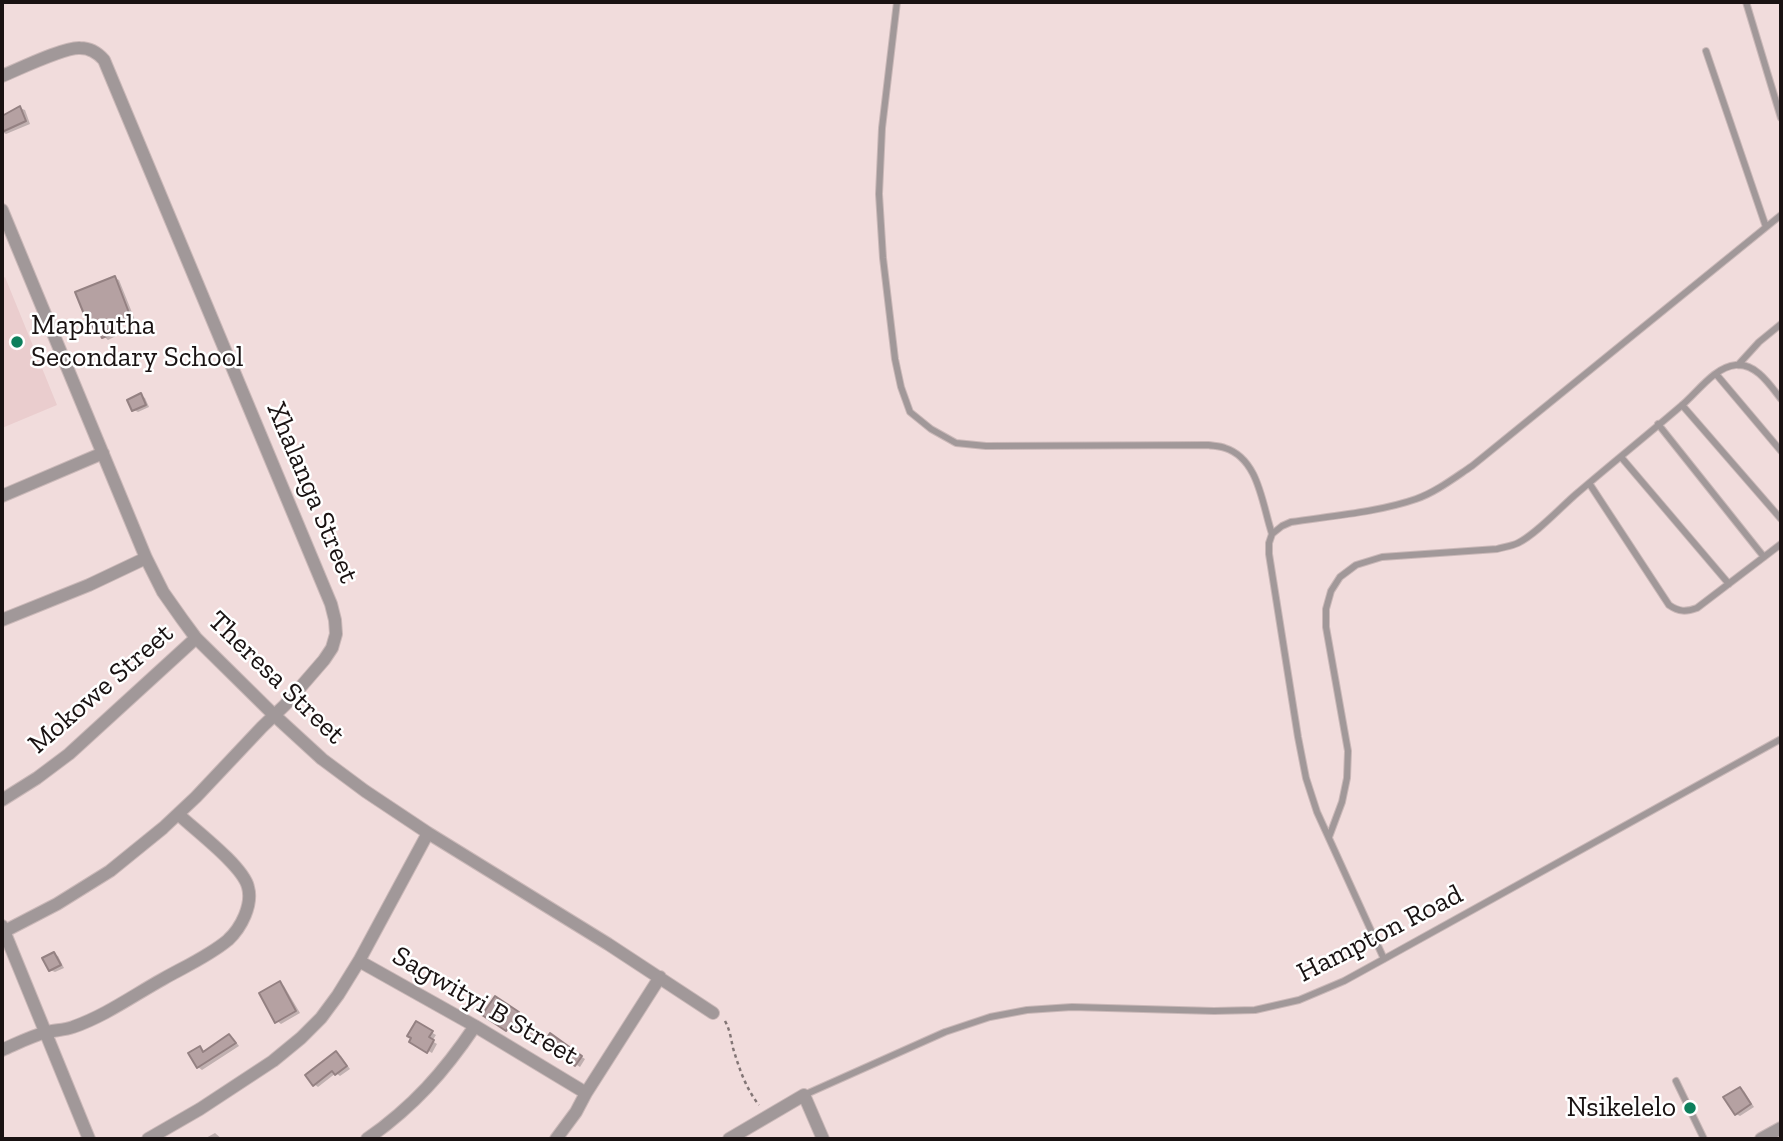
<!DOCTYPE html>
<style>
body{margin:0}
#map{position:relative;width:1783px;height:1141px;overflow:hidden;background:#f1dcdc;font-family:"Zilla Slab",serif}
canvas{display:block}
.frame{position:absolute;inset:0;border:4px solid #191212;pointer-events:none}
</style>
<div id="map">
<canvas width="1783" height="1141"></canvas>
<div class="frame"></div>
</div>
<script>
const context = document.querySelector('canvas').getContext('2d');
context.lineJoin = 'round';
function fill(path, color) {
  context.fillStyle = color;
  context.fill(path, 'evenodd');
}
function trace(path, color, width, dash) {
  context.strokeStyle = color;
  context.lineWidth = width;
  context.lineCap = dash ? 'butt' : 'round';
  context.setLineDash(dash || []);
  context.stroke(path);
}
function write(font, color, halo, rows, align = 'center') {
  context.font = font + ' "Zilla Slab",serif';
  context.lineWidth = 5;
  context.setLineDash([]);
  context.textBaseline = 'middle';
  context.strokeStyle = halo;
  context.fillStyle = color;
  for (const [text, x, y, turn = 0] of rows) {
    context.save();
    context.translate(x, y);
    context.rotate((+turn || 0) * Math.PI / 180);
    context.textAlign = isNaN(turn) ? turn : align;
    if (halo) context.strokeText(text, 0, 0);
    context.fillText(text, 0, 0);
    context.restore();
  }
}
const built = new Path2D(`
 M 5,277 L 57,405 L 2,428 L 2,279 Z`);
const shadow = new Path2D(`
 M 20,108 L 25,110 L 30,124 L 6,134 L 2,132 L 2,116 Z
 M 115,278 L 119,280 L 135,320 L 117,328 L 120,334 L 108,340 L 89,323 Z
 M 141,395 L 145,398 L 149,407 L 138,412 L 134,410 Z
 M 54,954 L 58,956 L 64,968 L 55,972 L 50,970 Z
 M 280,983 L 284,986 L 300,1013 L 281,1024 L 277,1021 Z
 M 496,998 L 522,1016 L 520,1018 L 536,1030 L 530,1038 L 514,1027 L 511,1032 L 485,1015 Z
 M 417,1024 L 436,1035 L 432,1041 L 437,1044 L 432,1053 L 411,1041 Z
 M 229,1036 L 233,1038 L 239,1046 L 202,1070 L 198,1067 L 200,1048 L 206,1053 Z
 M 546,1044 L 565,1046 L 585,1059 L 580,1067 Z
 M 336,1053 L 341,1056 L 350,1069 L 340,1076 L 336,1073 L 318,1087 L 314,1084 Z
 M 1740,1089 L 1744,1091 L 1754,1107 L 1740,1116 L 1736,1114 Z
 M 215,1133 L 222,1139 L 204,1139 Z`);
const building = new Path2D(`
 M 20,106 L 26,121 L 2,132 L 2,116 Z
 M 115,276 L 131,318 L 114,325 L 117,332 L 102,338 L 98,330 L 95,332 L 91,323 L 88,324 L 75,292 Z
 M 141,393 L 146,405 L 132,411 L 127,400 Z
 M 54,952 L 61,965 L 49,971 L 42,958 Z
 M 280,981 L 296,1011 L 275,1023 L 259,993 Z
 M 495,996 L 519,1012 L 517,1014 L 533,1026 L 525,1037 L 509,1026 L 506,1031 L 482,1015 Z
 M 416,1021 L 433,1031 L 429,1037 L 434,1040 L 427,1053 L 409,1042 L 411,1038 L 407,1036 Z
 M 550,1033 L 582,1056 L 575,1066 L 543,1045 Z
 M 229,1034 L 236,1043 L 197,1068 L 188,1053 L 200,1046 L 203,1052 Z
 M 336,1051 L 347,1066 L 335,1075 L 332,1071 L 313,1086 L 305,1075 Z
 M 1740,1087 L 1751,1104 L 1735,1115 L 1723,1097 Z`);
const path = new Path2D(`
 M 725,1021 C 730,1030 731,1039 733,1048 C 739,1068 746,1089 759,1105`);
const service = new Path2D(`
 M 897,2 L 882,128 L 879,194 L 883,258 L 895,359 L 901,387 L 910,412 L 931,429 L 956,443 L 986,446 L 1208,445 C 1213,446 1220,446 1225,448 C 1259,459 1262,504 1272,534 L 1269,543 L 1269,554 L 1298,737 L 1306,778 L 1317,812 L 1384,959
 M 1746,2 L 1781,118
 M 1706,51 L 1766,227
 M 1738,365 L 1759,342 L 1781,324
 M 1716,374 L 1781,451
 M 1682,405 L 1781,519
 M 1658,424 L 1764,557
 M 1621,457 L 1729,584
 M 1589,483 L 1669,605 C 1679,612 1686,612 1697,608 L 1781,544
 M 1272,534 L 1282,526 L 1291,522 C 1331,516 1379,512 1416,499 C 1436,492 1454,478 1472,466 L 1781,215
 M 1329,837 L 1342,802 L 1347,778 L 1348,751 L 1326,627 L 1326,609 L 1331,591 L 1340,577 L 1356,565 L 1382,557 L 1497,549 C 1504,547 1512,546 1518,543 C 1536,534 1558,510 1575,495 C 1610,465 1646,436 1681,406 C 1697,393 1714,367 1736,365 C 1756,363 1770,385 1781,399
 M 1676,1081 L 1704,1139
 M 804,1095 L 945,1032 L 990,1017 L 1027,1010 L 1072,1007 L 1214,1011 L 1255,1010 L 1299,1000 L 1344,981 L 1384,959 L 1781,739`);
const minor = new Path2D(`
 M 2,76 C 19,69 64,47 80,48 C 90,48 97,52 104,60 L 331,604 L 335,620 L 336,634 L 332,648 L 324,660 L 285,705 L 262,727 L 196,797 L 163,828 L 110,871 L 57,904 L 5,931
 M 2,210 L 146,558 L 163,592 L 182,619 L 196,638 L 274,715 L 322,759 L 365,791 L 428,833 L 608,944 L 713,1013
 M 2,496 L 103,453
 M 2,620 L 89,585 L 146,558
 M 2,800 L 37,778 L 69,754 L 196,638
 M 2,926 L 89,1139
 M 359,961 L 475,1026 L 586,1093
 M 2,1050 C 16,1044 31,1036 47,1032 C 55,1030 65,1030 73,1027 C 105,1016 134,995 163,979 C 184,967 209,956 228,940 C 241,928 253,905 248,887 C 243,866 195,830 178,814
 M 148,1139 L 200,1109 L 273,1061 L 301,1038 L 321,1018 L 338,995 L 359,961 L 428,833
 M 367,1139 C 413,1107 444,1072 475,1026
 M 556,1139 L 576,1112 L 586,1093 L 660,977
 M 729,1139 L 804,1095 L 823,1139
 M 1761,1139 L 1781,1128`);
const markers = [
 [17,342,7,"#0d7f5c"],
 [1690,1108,7,"#0d7f5c"]
];
const poiNames = [
 ["Maphutha",31,326],
 ["Secondary School",31,358],
 ["Nsikelelo",1676,1108,"right"]
];
const streetNames = [
 ["Xhalanga Street",312,493,67],
 ["Theresa Street",276,678,44],
 ["Mokowe Street",101,689,-41],
 ["Hampton Road",1380,934,-27],
 ["Sagwityi B Street",485,1006,30]
];
fill(built, '#eacdce');
fill(shadow, '#0003');
fill(building, '#b5a1a2');
trace(building, '#948182', 2);
trace(service, '#cab8b8', 8);
trace(minor, '#cab8b8', 14);
trace(path, '#837676', 2.5, [3.5, 3.5]);
trace(service, '#a19899', 6);
trace(minor, '#a19899', 12);
for (const [x, y, r, color] of markers) {
  const dot = new Path2D();
  dot.arc(x, y, r, 0, 2 * Math.PI);
  context.fillStyle = color;
  context.fill(dot);
  trace(dot, '#fff', 2.5);
}
write('28px', '#191212', '#fff', poiNames, 'left');
write('28px', '#191212', '#fff', streetNames);
</script>
